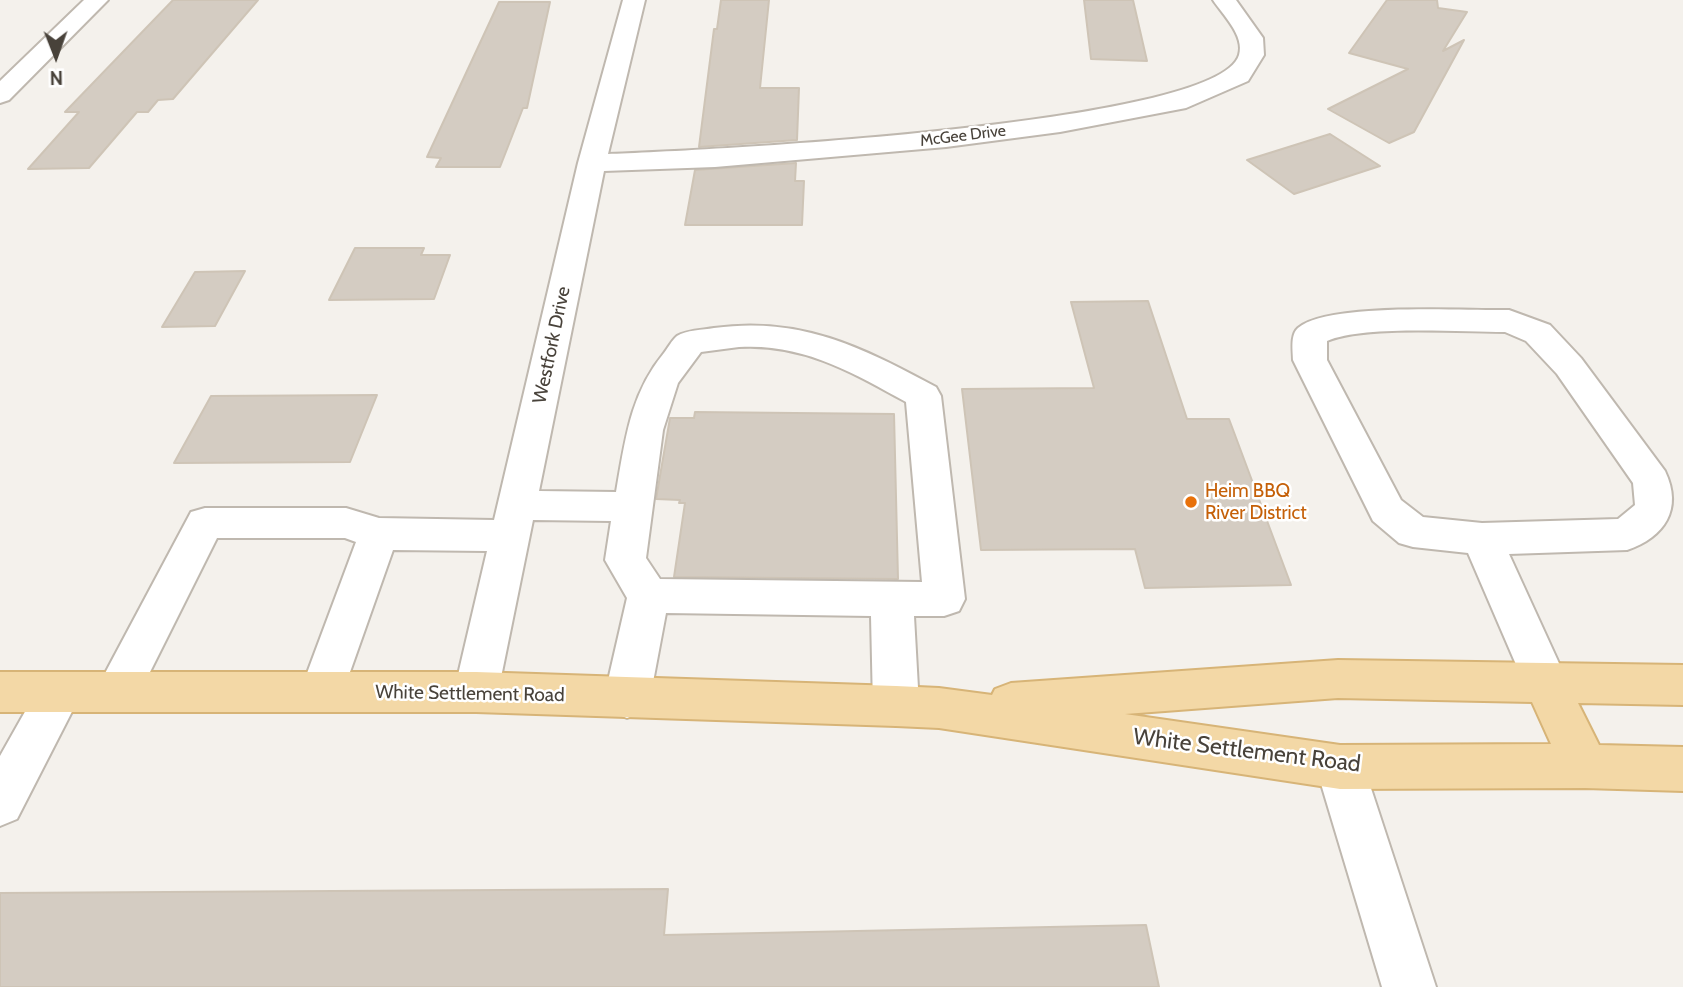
<!DOCTYPE html>
<style>
body{margin:0}
#map{position:relative;width:1683px;height:987px;overflow:hidden;background:#f4f1ec;font-family:Cabin,sans-serif}
canvas{display:block}
.north{position:absolute;left:21px;top:21px;width:70px;height:70px;-webkit-text-stroke:5px #fff;paint-order:stroke;rotate:179deg;font-size:19px;font-weight:700;line-height:28px;text-align:center;color:#48423a}
.north::after{content:'';display:block;margin:auto;width:24px;height:32px;background:#48423a;clip-path:polygon(50% 0,100% 100%,50% 72%,0 100%)}
</style>
<div id="map">
<canvas width="1683" height="987"></canvas>
<div class="north">N</div>
</div>
<script>
const context = document.querySelector('canvas').getContext('2d');
context.lineJoin = 'round';
function fill(path, color) {
  context.fillStyle = color;
  context.fill(path, 'evenodd');
}
function trace(path, color, width, dash) {
  context.strokeStyle = color;
  context.lineWidth = width;
  context.lineCap = dash ? 'butt' : 'round';
  context.setLineDash(dash || []);
  context.stroke(path);
}
function write(font, color, halo, rows, align = 'center') {
  context.font = font + ' Cabin,sans-serif';
  context.lineWidth = 5;
  context.setLineDash([]);
  context.textBaseline = 'middle';
  context.strokeStyle = halo;
  context.fillStyle = color;
  for (const [text, x, y, turn = 0] of rows) {
    context.save();
    context.translate(x, y);
    context.rotate((+turn || 0) * Math.PI / 180);
    context.textAlign = isNaN(turn) ? turn : align;
    if (halo) context.strokeText(text, 0, 0);
    context.fillText(text, 0, 0);
    context.restore();
  }
}
const building = new Path2D(`
 M 173,0 L 258,0 L 173,99 L 158,100 L 148,112 L 137,112 L 89,168 L 28,169 L 79,112 L 65,112 Z
 M 721,0 L 769,0 L 760,88 L 799,88 L 797,140 L 699,147 L 714,29 L 717,29 Z
 M 1084,0 L 1133,0 L 1147,61 L 1091,59 Z
 M 1387,0 L 1437,0 L 1438,8 L 1467,12 L 1443,51 L 1464,40 L 1414,132 L 1389,143 L 1328,109 L 1408,69 L 1349,53 Z
 M 499,2 L 550,2 L 527,108 L 523,108 L 500,167 L 436,167 L 441,158 L 427,157 Z
 M 1330,134 L 1380,166 L 1294,194 L 1247,160 Z
 M 796,163 L 795,181 L 804,181 L 802,225 L 685,225 L 695,170 Z
 M 355,248 L 424,248 L 421,255 L 450,255 L 434,299 L 329,300 Z
 M 245,271 L 215,326 L 162,327 L 195,272 Z
 M 1148,301 L 1187,419 L 1229,419 L 1291,585 L 1145,588 L 1135,549 L 981,550 L 962,389 L 1094,388 L 1071,302 Z
 M 377,395 L 350,462 L 174,463 L 211,396 Z
 M 695,412 L 894,414 L 898,579 L 674,577 L 685,503 L 679,503 L 680,500 L 656,499 L 670,418 L 694,418 Z
 M 668,889 L 664,935 L 1146,925 L 1159,987 L 0,987 L 0,893 Z`);
const minor = new Path2D(`
 M 84,0 L 108,0 L 9,100 L 0,103 L 0,81 Z
 M 623,0 L 645,0 L 608,154 C 692,151 1218,126 1239,55 C 1245,36 1223,15 1213,0 L 1236,0 L 1263,38 L 1264,55 L 1248,81 L 1186,108 L 1060,132 L 946,147 L 715,167 L 604,171 L 539,491 L 616,492 C 625,441 630,394 664,353 C 668,348 672,340 677,336 C 686,330 703,330 714,328 C 800,316 862,347 936,387 L 941,396 L 965,599 L 959,611 L 944,616 L 914,616 L 919,706 L 912,720 L 896,726 L 880,720 L 873,706 L 871,616 L 666,613 L 650,698 L 643,712 L 627,718 L 611,712 L 604,698 L 627,598 L 605,560 L 611,521 L 533,520 L 498,692 L 492,706 L 476,712 L 460,706 L 454,692 L 487,551 L 393,550 L 338,706 L 322,712 L 306,706 L 300,692 L 356,542 L 345,538 L 217,538 L 133,706 L 117,712 L 101,706 L 95,692 L 191,512 L 205,508 L 346,508 L 379,518 L 494,520 L 578,163 ZM 739,347 C 802,343 852,372 906,402 L 922,582 L 660,579 L 646,558 L 663,430 L 678,383 L 701,352 Z
 M 1509,310 L 1550,325 L 1581,358 L 1665,471 C 1683,509 1665,537 1627,550 L 1509,554 L 1568,683 L 1562,697 L 1546,702 L 1530,697 L 1468,553 L 1413,547 L 1399,543 L 1373,521 L 1293,360 C 1293,351 1290,335 1298,328 C 1328,302 1466,311 1509,310 ZM 1505,332 L 1526,341 L 1557,374 L 1633,483 L 1635,505 L 1618,519 L 1482,523 L 1423,517 L 1401,500 L 1327,360 L 1327,341 C 1363,325 1461,332 1505,332 Z
 M 60,672 L 76,678 L 82,692 L 17,819 L 0,826 L 0,756 L 44,678 Z
 M 1340,745 L 1357,752 L 1364,767 L 1436,987 L 1382,987 L 1316,767 L 1323,752 Z`);
const major = new Path2D(`
 M 1338,660 L 1683,665 L 1683,705 L 1578,703 L 1599,745 L 1683,747 L 1683,791 L 1585,788 L 1340,789 L 939,728 L 896,726 L 476,712 L 0,712 L 0,672 L 476,672 L 896,686 L 939,688 L 992,695 L 995,689 L 1011,683 ZM 1338,698 L 1532,702 L 1551,744 L 1340,745 L 1125,714 Z`);
const markers = [
 [1191,502,7,"#e8710a"]
];
const farStreetnames = [
 ["McGee Drive",963,136,-7]
];
const streetNames = [
 ["Westfork Drive",552,345,-78],
 ["White Settlement Road",470,694,1]
];
const foodNames = [
 ["Heim BBQ",1205,491],
 ["River District",1205,513]
];
const nearStreetnames = [
 ["White Settlement Road",1247,751,7]
];
fill(building, '#d4ccc2');
trace(building, '#cec4b6', 2);
trace(minor, '#bfb8af', 4);
trace(major, '#d7b477', 4);
fill(minor, '#fff');
fill(major, '#f3d8a6');
for (const [x, y, r, color] of markers) {
  const dot = new Path2D();
  dot.arc(x, y, r, 0, 2 * Math.PI);
  context.fillStyle = color;
  context.fill(dot);
  trace(dot, '#fff', 2.5);
}
write('16px', '#48423a', '#fff', farStreetnames);
write('19px', '#48423a', '#fff', streetNames);
write('19px', '#c56008', '#fff', foodNames, 'left');
write('23px', '#48423a', '#fff', nearStreetnames);
</script>
